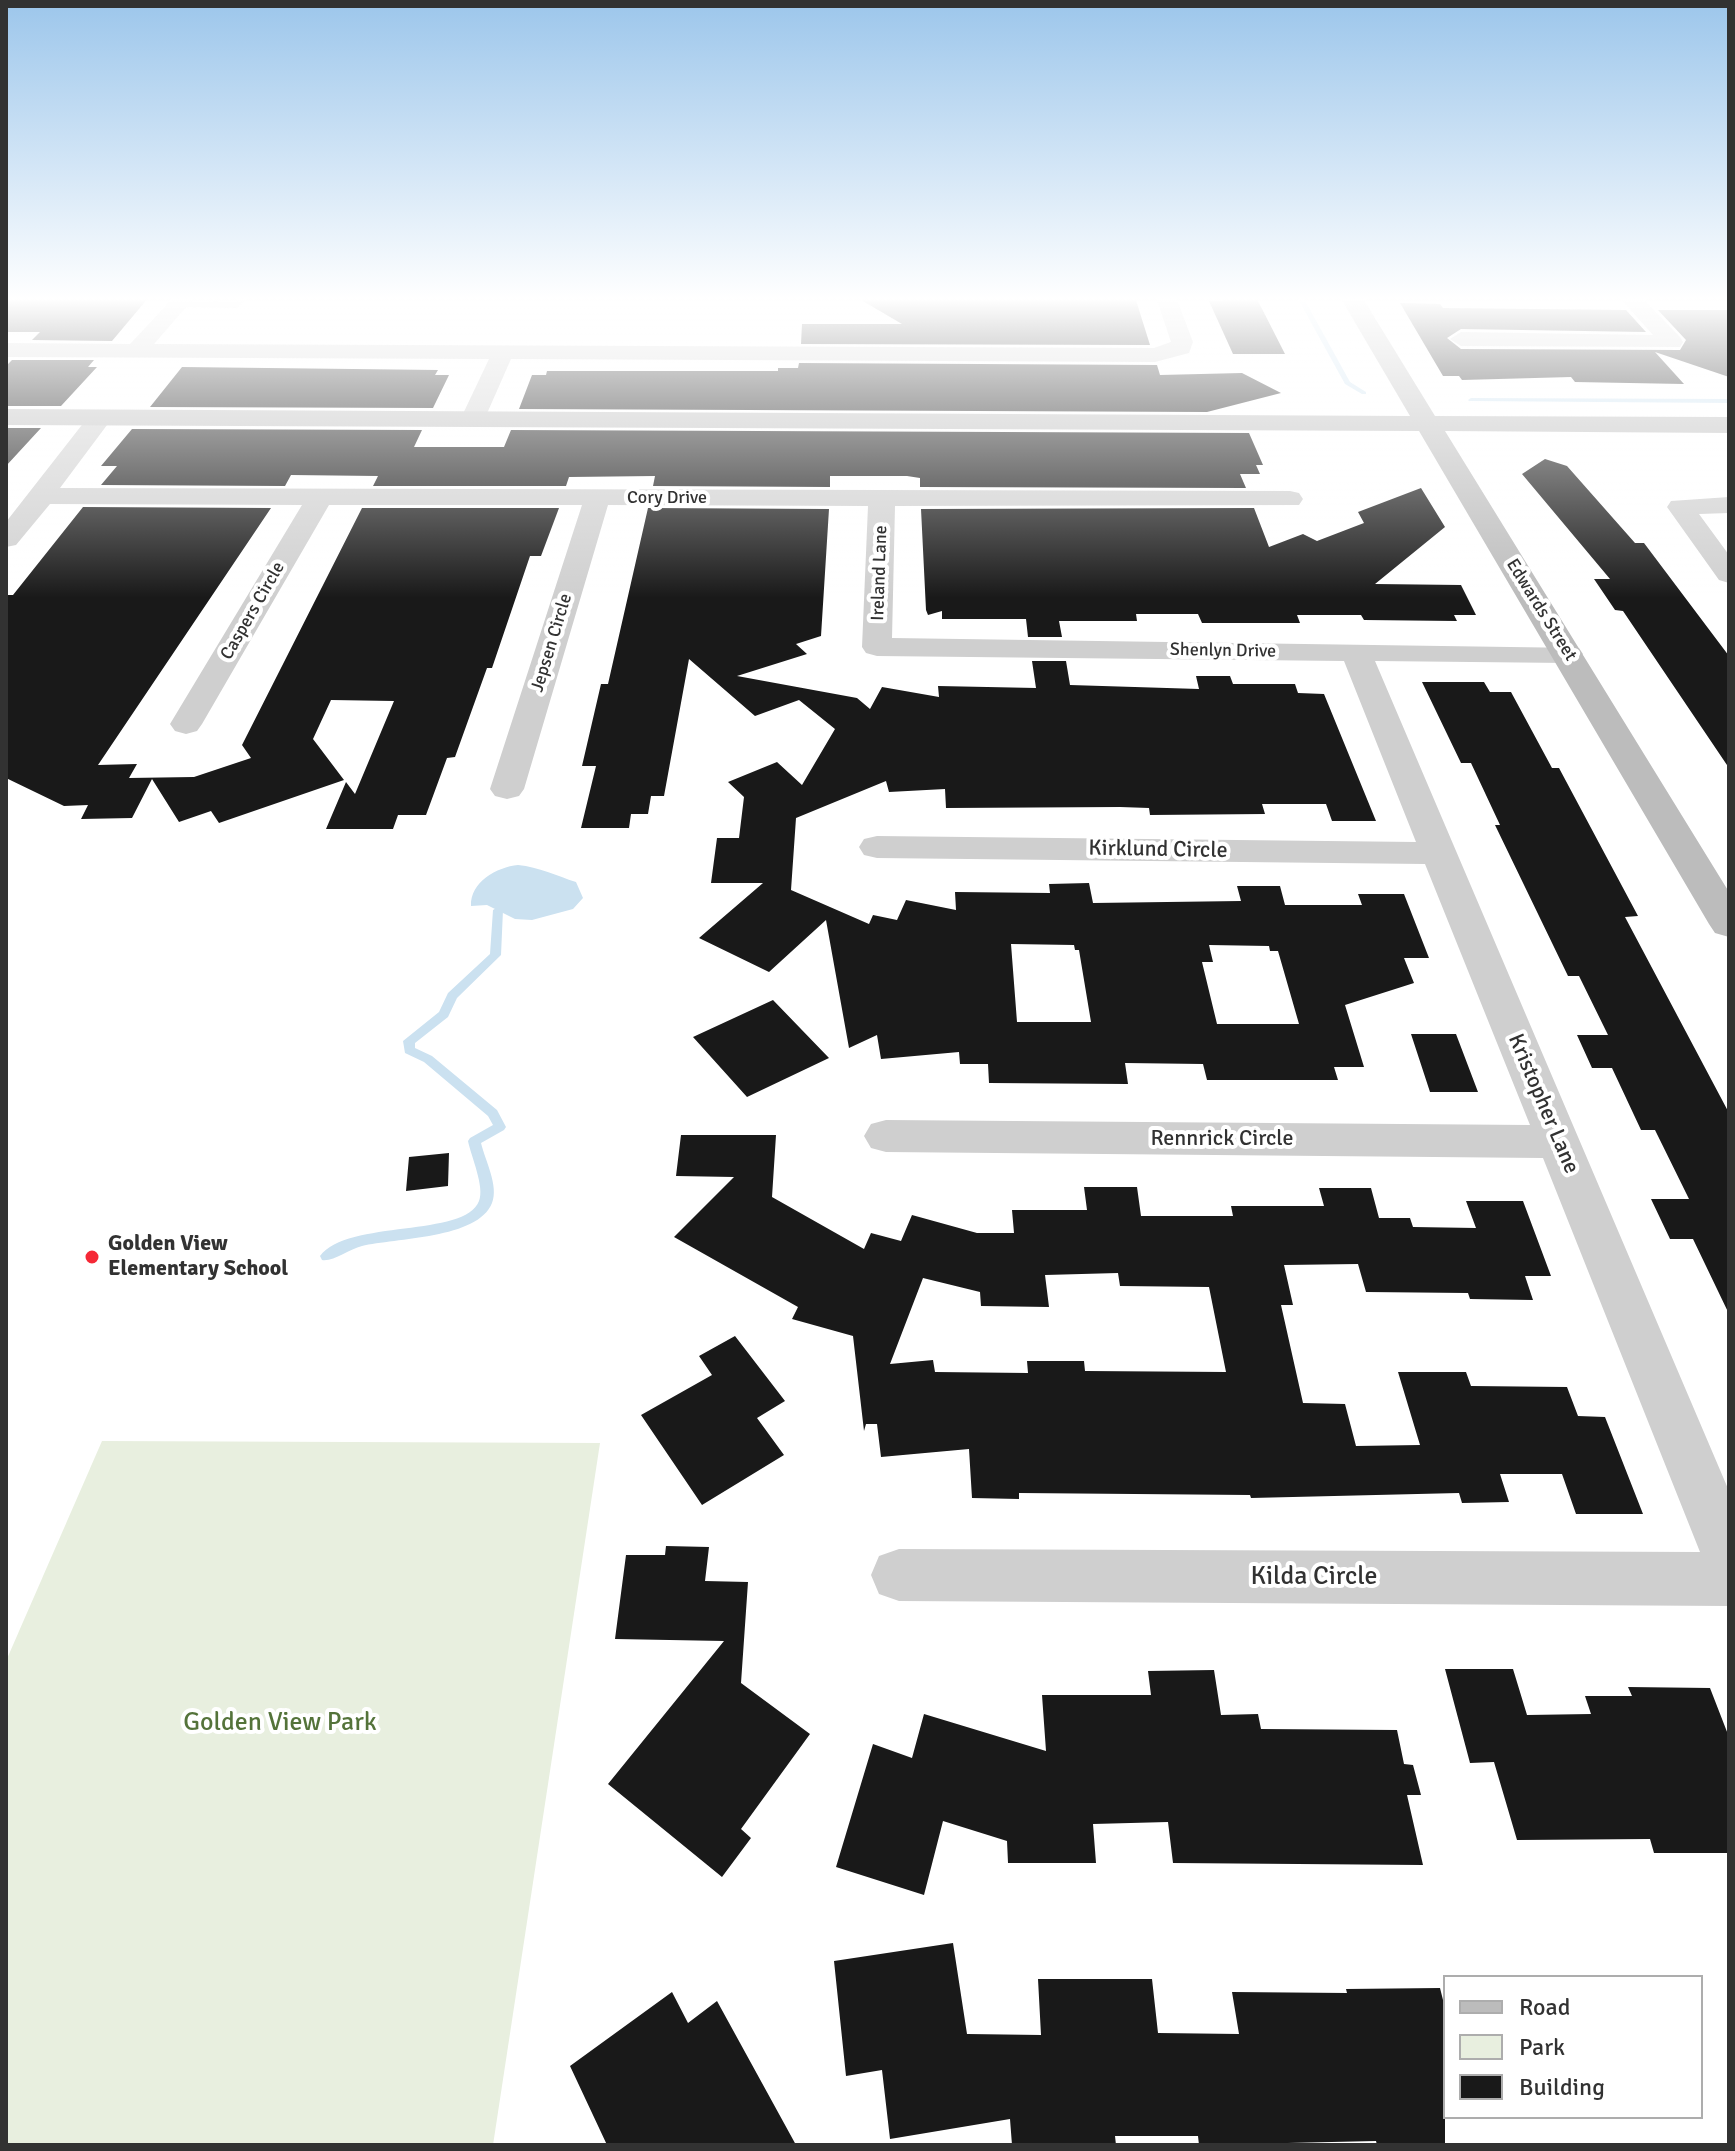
<!DOCTYPE html>
<style>
body{margin:0}
#map{position:relative;width:1735px;height:2151px;overflow:hidden;background:#fff;font-family:Signika,sans-serif}
canvas{display:block}
.frame{position:absolute;inset:0;border:8px solid #323232;pointer-events:none}
.legend{position:absolute;left:1443px;top:1975px;width:260px;height:144px;box-sizing:border-box;background:#fff;border:2px solid #adadad;margin:0;padding:10px 14px;list-style:none;font-size:24px;color:#323232}
.legend li{display:flex;align-items:center;gap:16px;height:40px}
.legend b{width:40px;border:2px solid #adadad}
</style>
<div id="map">
<canvas width="1735" height="2151"></canvas>
<div class="frame"></div>
<ul class="legend">
<li><b style="height:10px;background:#bcbcbc"></b>Road</li>
<li><b style="height:22px;background:#e8efdf"></b>Park</li>
<li><b style="height:22px;background:#191919"></b>Building</li>
</ul>
</div>
<script>
const context = document.querySelector('canvas').getContext('2d');
context.lineJoin = 'round';
function fill(path, color) {
  context.fillStyle = color;
  context.fill(path, 'evenodd');
}
function trace(path, color, width, dash) {
  context.strokeStyle = color;
  context.lineWidth = width;
  context.lineCap = dash ? 'butt' : 'round';
  context.setLineDash(dash || []);
  context.stroke(path);
}
function write(font, color, halo, rows, align = 'center') {
  context.font = font + ' Signika,sans-serif';
  context.lineWidth = 8;
  context.setLineDash([]);
  context.textBaseline = 'middle';
  context.strokeStyle = halo;
  context.fillStyle = color;
  for (const [text, x, y, turn = 0] of rows) {
    context.save();
    context.translate(x, y);
    context.rotate((+turn || 0) * Math.PI / 180);
    context.textAlign = isNaN(turn) ? turn : align;
    if (halo) context.strokeText(text, 0, 0);
    context.fillText(text, 0, 0);
    context.restore();
  }
}
const green = new Path2D(`
 M 102,1441 L 600,1443 L 493,2145 L 6,2145 L 6,1661 Z`);
const water = new Path2D(`
 M 518,865 C 539,867 557,876 576,882 L 583,898 L 573,909 L 532,920 L 515,919 L 487,905 L 471,906 C 470,882 497,867 518,865 Z`);
const stream = new Path2D(`
 M 1297,297 L 1303,297 L 1350,382 L 1366,392 L 1366,394 L 1362,394 L 1345,384 Z
 M 1471,398 L 1729,399 L 1729,403 L 1469,401 L 1468,400 Z
 M 498,907 L 503,910 L 501,955 L 457,998 L 448,1017 L 415,1043 L 415,1048 L 432,1056 L 497,1110 L 506,1127 L 504,1130 L 481,1143 C 485,1160 499,1186 492,1203 C 478,1239 395,1238 362,1246 C 349,1249 333,1262 322,1260 L 320,1256 C 348,1219 465,1238 479,1201 C 485,1187 471,1156 468,1141 L 470,1138 L 493,1125 L 488,1116 L 424,1062 L 405,1053 L 403,1041 L 439,1012 L 448,993 L 490,954 L 493,910 Z`);
const building = new Path2D(`
 M 6,297 L 149,297 L 112,341 L 32,340 L 40,332 L 6,332 Z
 M 856,297 L 1135,297 L 1150,345 L 801,344 L 802,324 L 902,324 Z
 M 1220,297 L 1256,297 L 1285,354 L 1233,354 L 1209,301 L 1222,301 Z
 M 1400,303 L 1440,304 L 1443,308 L 1626,310 L 1646,332 L 1461,329 L 1447,338 L 1461,349 L 1680,350 L 1686,340 L 1658,310 L 1729,310 L 1729,377 L 1655,352 L 1684,384 L 1575,382 L 1571,377 L 1462,380 L 1459,376 L 1443,376 Z
 M 12,360 L 94,360 L 88,367 L 97,367 L 61,406 L 6,406 L 6,366 Z
 M 799,363 L 1157,365 L 1160,375 L 1242,373 L 1281,393 L 1207,412 L 519,409 L 532,375 L 546,375 L 547,371 L 778,371 L 778,368 L 798,368 Z
 M 182,367 L 438,370 L 435,375 L 449,375 L 433,408 L 150,407 Z
 M 6,428 L 41,428 L 6,466 Z
 M 132,429 L 422,430 L 414,447 L 504,447 L 511,430 L 1249,433 L 1263,465 L 1256,465 L 1260,474 L 1240,474 L 1246,488 L 920,487 L 920,478 L 907,476 L 830,476 L 830,487 L 653,486 L 655,476 L 569,477 L 566,486 L 373,486 L 378,476 L 291,475 L 285,486 L 101,485 L 117,466 L 101,466 Z
 M 1545,459 L 1567,466 L 1635,543 L 1644,543 L 1729,656 L 1729,768 L 1623,611 L 1615,610 L 1594,579 L 1610,579 L 1522,474 Z
 M 1421,488 L 1445,527 L 1375,584 L 1461,585 L 1476,615 L 1454,615 L 1457,621 L 1364,620 L 1361,615 L 1297,615 L 1300,623 L 1202,623 L 1198,614 L 1136,614 L 1137,621 L 1059,621 L 1062,637 L 1028,637 L 1026,619 L 942,619 L 942,611 L 928,615 L 926,610 L 921,509 L 1254,508 L 1269,547 L 1303,534 L 1317,541 L 1364,523 L 1358,512 Z
 M 83,507 L 271,508 L 98,765 L 137,764 L 129,778 L 194,777 L 251,758 L 242,745 L 362,508 L 559,508 L 541,556 L 530,556 L 492,668 L 487,668 L 455,757 L 447,758 L 426,815 L 398,815 L 393,829 L 326,829 L 346,782 L 355,794 L 394,701 L 331,700 L 313,739 L 344,780 L 219,823 L 211,811 L 179,822 L 152,779 L 132,818 L 81,819 L 88,805 L 64,806 L 6,778 L 6,595 L 13,595 Z
 M 648,508 L 829,509 L 821,636 L 796,644 L 807,654 L 737,676 L 857,698 L 870,709 L 882,687 L 939,697 L 938,686 L 1036,688 L 1032,661 L 1066,661 L 1070,685 L 1199,689 L 1196,676 L 1230,676 L 1233,684 L 1295,684 L 1298,693 L 1324,694 L 1376,821 L 1332,821 L 1326,804 L 1262,804 L 1265,814 L 1150,815 L 1149,808 L 1120,807 L 946,808 L 945,789 L 889,792 L 886,781 L 796,818 L 791,890 L 869,924 L 873,915 L 897,920 L 906,900 L 956,910 L 955,892 L 1050,893 L 1049,884 L 1089,883 L 1093,903 L 1241,901 L 1237,886 L 1280,886 L 1285,905 L 1362,905 L 1358,894 L 1404,894 L 1429,958 L 1404,958 L 1414,983 L 1345,1005 L 1364,1067 L 1334,1067 L 1338,1080 L 1207,1080 L 1203,1064 L 1125,1063 L 1128,1084 L 989,1083 L 988,1064 L 960,1064 L 959,1052 L 881,1059 L 877,1035 L 849,1048 L 826,920 L 769,972 L 699,938 L 763,883 L 711,883 L 717,838 L 739,838 L 744,797 L 728,782 L 777,762 L 802,785 L 835,729 L 799,700 L 755,716 L 689,659 L 664,796 L 651,796 L 648,814 L 631,814 L 629,828 L 581,828 L 596,766 L 582,766 L 601,684 L 608,684 ZM 1011,944 L 1074,945 L 1075,950 L 1079,950 L 1091,1022 L 1017,1022 ZM 1209,945 L 1269,946 L 1270,951 L 1278,951 L 1299,1024 L 1217,1024 L 1202,962 L 1213,962 Z
 M 1422,682 L 1484,682 L 1490,692 L 1511,692 L 1552,768 L 1559,768 L 1638,916 L 1625,917 L 1729,1113 L 1729,1314 L 1693,1239 L 1670,1239 L 1651,1199 L 1689,1199 L 1655,1130 L 1641,1130 L 1612,1068 L 1592,1068 L 1577,1035 L 1608,1035 L 1579,976 L 1568,976 L 1495,825 L 1500,825 L 1471,763 L 1461,763 Z
 M 773,1000 L 829,1058 L 747,1097 L 693,1037 Z
 M 1411,1034 L 1456,1034 L 1478,1092 L 1430,1092 Z
 M 681,1135 L 776,1135 L 772,1197 L 864,1249 L 871,1233 L 901,1241 L 912,1215 L 977,1233 L 1014,1233 L 1012,1210 L 1087,1210 L 1084,1187 L 1137,1187 L 1141,1216 L 1233,1216 L 1231,1206 L 1324,1206 L 1319,1188 L 1371,1188 L 1379,1218 L 1410,1218 L 1413,1227 L 1476,1228 L 1466,1201 L 1523,1201 L 1551,1276 L 1525,1276 L 1533,1300 L 1470,1299 L 1468,1293 L 1366,1292 L 1358,1264 L 1284,1265 L 1293,1305 L 1281,1305 L 1303,1403 L 1345,1404 L 1356,1446 L 1420,1445 L 1398,1372 L 1466,1372 L 1471,1386 L 1567,1387 L 1578,1416 L 1605,1417 L 1643,1514 L 1576,1514 L 1562,1474 L 1500,1474 L 1509,1502 L 1462,1503 L 1459,1493 L 1251,1498 L 1250,1495 L 1019,1493 L 1019,1499 L 972,1498 L 969,1449 L 881,1457 L 877,1424 L 866,1424 L 864,1431 L 853,1336 L 792,1319 L 798,1307 L 674,1237 L 734,1177 L 676,1176 ZM 1118,1273 L 1120,1286 L 1209,1287 L 1226,1372 L 1085,1371 L 1084,1361 L 1027,1361 L 1028,1373 L 935,1372 L 933,1360 L 890,1364 L 923,1278 L 980,1292 L 981,1306 L 1049,1307 L 1045,1275 Z
 M 449,1153 L 448,1186 L 406,1191 L 409,1157 Z
 M 735,1336 L 785,1401 L 757,1418 L 784,1455 L 702,1505 L 641,1415 L 712,1375 L 699,1356 Z
 M 666,1546 L 709,1547 L 705,1581 L 748,1582 L 741,1683 L 810,1734 L 741,1829 L 751,1838 L 722,1877 L 608,1784 L 724,1641 L 615,1639 L 626,1555 L 665,1555 Z
 M 1445,1669 L 1513,1669 L 1527,1715 L 1591,1714 L 1585,1696 L 1632,1696 L 1628,1687 L 1710,1688 L 1729,1737 L 1729,1853 L 1654,1853 L 1650,1839 L 1517,1840 L 1494,1762 L 1470,1763 Z
 M 1214,1670 L 1221,1715 L 1258,1714 L 1261,1729 L 1397,1730 L 1404,1764 L 1413,1765 L 1421,1795 L 1407,1795 L 1423,1865 L 1173,1863 L 1168,1822 L 1093,1824 L 1096,1863 L 1008,1863 L 1007,1841 L 943,1821 L 924,1895 L 836,1867 L 873,1744 L 912,1758 L 924,1714 L 1046,1751 L 1042,1695 L 1151,1695 L 1148,1671 Z
 M 953,1943 L 967,2034 L 1041,2035 L 1038,1979 L 1152,1979 L 1158,2033 L 1239,2034 L 1232,1992 L 1347,1993 L 1346,1989 L 1440,1988 L 1445,2008 L 1445,2145 L 1377,2145 L 1376,2141 L 1199,2145 L 1198,2136 L 1115,2136 L 1116,2145 L 1012,2145 L 1010,2119 L 890,2139 L 882,2070 L 846,2076 L 834,1961 Z
 M 672,1992 L 688,2023 L 717,2001 L 796,2145 L 607,2145 L 570,2066 Z`);
const lane = new Path2D(`
 M 239,297 L 249,297 L 237,308 L 179,307 L 174,304 L 179,301 L 234,302 Z`);
const street = new Path2D(`
 M 174,297 L 195,297 L 154,344 L 1154,348 L 1171,342 L 1156,297 L 1176,297 L 1193,342 L 1189,353 L 1155,362 L 511,359 L 485,418 L 473,425 L 461,418 L 489,359 L 6,357 L 6,343 L 130,344 Z
 M 1619,297 L 1641,297 L 1680,337 L 1683,342 L 1680,347 L 1461,346 L 1450,339 L 1461,332 L 1653,335 Z
 M 101,410 L 113,417 L 60,488 L 1290,491 L 1299,493 L 1303,499 L 1299,505 L 895,506 L 892,638 L 1579,648 L 1583,654 L 1579,660 L 1568,663 L 1375,661 L 1729,1491 L 1729,1606 L 899,1601 L 879,1594 L 871,1575 L 879,1556 L 899,1549 L 1700,1552 L 1543,1158 L 886,1152 L 871,1148 L 864,1136 L 871,1124 L 886,1120 L 1530,1125 L 1425,864 L 877,858 L 864,855 L 859,847 L 864,839 L 877,836 L 1416,842 L 1344,661 L 877,656 L 866,653 L 862,647 L 868,506 L 608,505 L 524,789 L 519,796 L 507,799 L 495,796 L 490,789 L 582,505 L 329,505 L 202,724 L 197,731 L 186,734 L 175,731 L 170,724 L 302,505 L 50,504 L 16,545 L 6,547 L 6,522 L 92,412 Z
 M 1729,497 L 1729,513 L 1699,514 L 1729,555 L 1729,583 L 1719,580 L 1667,507 L 1671,501 Z`);
const secondary = new Path2D(`
 M 1340,297 L 1362,297 L 1435,416 L 1729,417 L 1729,433 L 1445,431 L 1729,892 L 1729,937 L 1715,933 L 1709,924 L 1419,431 L 6,425 L 6,409 L 1410,416 Z`);
const markers = [
 [92,1257,8,"#f52836"]
];
const farStreetnames = [
 ["Cory Drive",667,498],
 ["Ireland Lane",880,573,-88],
 ["Edwards Street",1541,610,58],
 ["Caspers Circle",253,611,-60],
 ["Jepsen Circle",552,643,-73],
 ["Shenlyn Drive",1223,651,1]
];
const streetNames = [
 ["Kirklund Circle",1158,850,1],
 ["Kristopher Lane",1543,1104,67],
 ["Rennrick Circle",1222,1139]
];
const poiNames = [
 ["Golden View",108,1244],
 ["Elementary School",108,1269]
];
const nearStreetnames = [
 ["Kilda Circle",1314,1577]
];
const nearParknames = [
 ["Golden View Park",280,1723]
];
fill(green, '#e8efdf');
fill(water, '#cbe1f0');
fill(stream, '#cbe1f0');
fill(building, '#191919');
fill(lane, '#cfcfcf');
fill(street, '#cfcfcf');
fill(secondary, '#bcbcbc');
const sky = context.createLinearGradient(0, 0, 0, 598);
sky.addColorStop(0, '#9cc6eb');
sky.addColorStop(0.5, '#fff');
sky.addColorStop(1, '#ffffff00');
context.fillStyle = sky;
context.fillRect(0, 0, 1735, 598);
for (const [x, y, r, color] of markers) {
  const dot = new Path2D();
  dot.arc(x, y, r, 0, 2 * Math.PI);
  context.fillStyle = color;
  context.fill(dot);
  trace(dot, '#fff', 3);
}
write('18px', '#323232', '#fff', farStreetnames);
write('22px', '#323232', '#fff', streetNames);
write('bold 22px', '#323232', '#fff', poiNames, 'left');
write('26px', '#323232', '#fff', nearStreetnames);
write('26px', '#54733a', '#fff', nearParknames);
</script>
